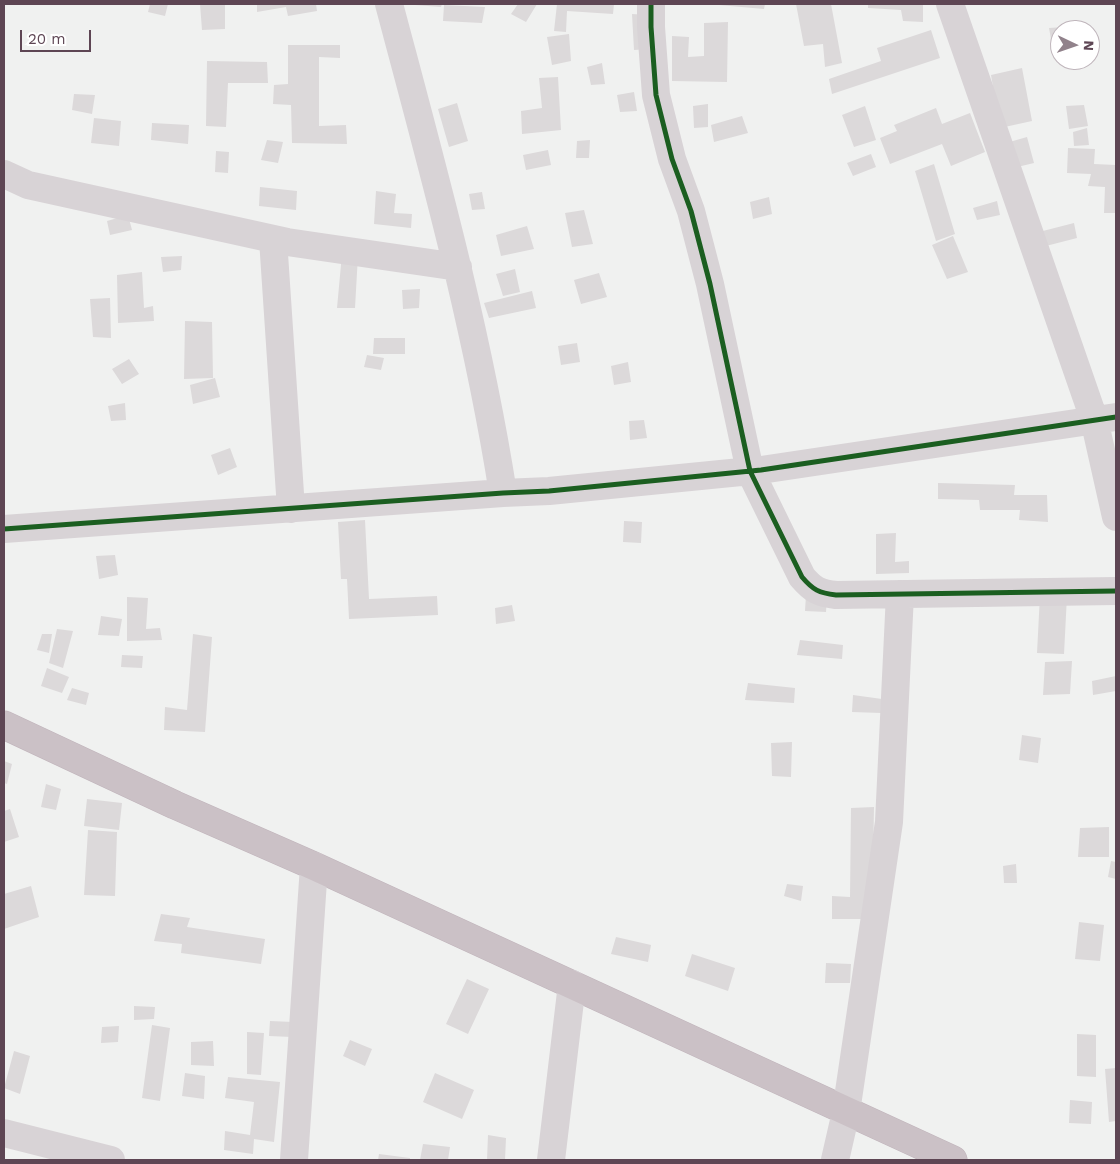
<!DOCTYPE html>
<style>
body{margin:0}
#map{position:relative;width:1120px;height:1164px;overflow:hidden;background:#f0f1f0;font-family:"Work Sans",sans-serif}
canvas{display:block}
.frame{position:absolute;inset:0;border:5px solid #5e4654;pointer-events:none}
.north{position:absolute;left:1050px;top:20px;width:50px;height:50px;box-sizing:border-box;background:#fff;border:1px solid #bfb5bb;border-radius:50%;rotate:93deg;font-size:14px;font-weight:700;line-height:20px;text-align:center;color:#5e4654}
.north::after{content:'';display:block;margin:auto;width:18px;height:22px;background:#91828b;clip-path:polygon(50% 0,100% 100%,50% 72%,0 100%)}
.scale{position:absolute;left:20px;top:30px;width:71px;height:22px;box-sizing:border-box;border:2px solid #5e4654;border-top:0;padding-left:6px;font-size:15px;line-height:18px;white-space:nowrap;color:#5e4654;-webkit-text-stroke:4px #fff;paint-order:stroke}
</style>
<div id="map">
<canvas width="1120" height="1164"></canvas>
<div class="frame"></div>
<div class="north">N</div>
<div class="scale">20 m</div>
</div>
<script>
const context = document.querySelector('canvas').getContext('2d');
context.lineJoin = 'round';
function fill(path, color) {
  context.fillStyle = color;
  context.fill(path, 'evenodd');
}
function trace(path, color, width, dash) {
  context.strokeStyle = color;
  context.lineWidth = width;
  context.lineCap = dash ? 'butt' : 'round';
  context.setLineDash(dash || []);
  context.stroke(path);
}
const building = new Path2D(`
 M 150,4 L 168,4 L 165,16 L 148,12 Z
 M 200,4 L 225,4 L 225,29 L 202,30 Z
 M 257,4 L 316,4 L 317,11 L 288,16 L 286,7 L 257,12 Z
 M 415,4 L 442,4 L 441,7 L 415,5 Z
 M 518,4 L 537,4 L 526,22 L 511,14 Z
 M 557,4 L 614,4 L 613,14 L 567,11 L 566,32 L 554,31 Z
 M 719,4 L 765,4 L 764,9 L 719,5 Z
 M 796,4 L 831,4 L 842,63 L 825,67 L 823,44 L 804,46 Z
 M 868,4 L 923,4 L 923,22 L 903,21 L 901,10 L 868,8 Z
 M 444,5 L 485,7 L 482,23 L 443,21 Z
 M 632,14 L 648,15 L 650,49 L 634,50 Z
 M 728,22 L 727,82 L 672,81 L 672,36 L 689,37 L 688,57 L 704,56 L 704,23 Z
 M 1064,27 L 1065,30 L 1060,30 L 1060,43 L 1052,45 L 1049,28 Z
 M 931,30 L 940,58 L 832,94 L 829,79 L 881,61 L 877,48 Z
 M 569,34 L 571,61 L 552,65 L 547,37 Z
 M 288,45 L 340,45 L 340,58 L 319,57 L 319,126 L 346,125 L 347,144 L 292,143 L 291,105 L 273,104 L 274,85 L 288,84 Z
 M 207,61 L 267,62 L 268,83 L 228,83 L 226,127 L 206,126 Z
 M 602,63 L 605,84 L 591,85 L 587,67 Z
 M 1022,68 L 1032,121 L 1000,128 L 991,75 Z
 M 558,77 L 561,130 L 522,134 L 521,111 L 542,108 L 539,78 Z
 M 634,92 L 637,111 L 620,112 L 617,95 Z
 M 74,94 L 95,95 L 92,114 L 72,110 Z
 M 457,103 L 468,141 L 449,147 L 438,109 Z
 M 708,104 L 708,127 L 694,128 L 693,106 Z
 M 1084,105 L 1088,126 L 1069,129 L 1066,106 Z
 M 865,106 L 876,140 L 854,147 L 842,115 Z
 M 936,108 L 942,124 L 970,113 L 985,152 L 951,166 L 942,144 L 890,164 L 880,138 L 897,131 L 894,125 Z
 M 742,116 L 748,133 L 714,142 L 711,125 Z
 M 94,118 L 121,121 L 119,146 L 91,143 Z
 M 152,123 L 189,125 L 188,144 L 151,140 Z
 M 1087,128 L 1089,145 L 1074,146 L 1073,132 Z
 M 1027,137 L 1034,163 L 1013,168 L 1006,143 Z
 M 267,140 L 283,142 L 278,163 L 261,160 Z
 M 590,140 L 589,158 L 576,158 L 577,141 Z
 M 1068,148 L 1095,149 L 1094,164 L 1116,165 L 1116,213 L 1104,213 L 1105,187 L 1088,186 L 1091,174 L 1067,173 Z
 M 548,150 L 551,165 L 526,170 L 523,155 Z
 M 216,151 L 229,152 L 228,173 L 215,172 Z
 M 871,154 L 876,167 L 853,176 L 847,163 Z
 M 934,164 L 955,234 L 936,241 L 915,171 Z
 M 260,187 L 297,191 L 296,210 L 259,206 Z
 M 376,191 L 396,194 L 394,213 L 412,214 L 411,228 L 374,224 Z
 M 482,192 L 485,209 L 472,210 L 469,194 Z
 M 769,197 L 772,214 L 753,219 L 750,202 Z
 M 997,201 L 1000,215 L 977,220 L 973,208 Z
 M 584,210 L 593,244 L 572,247 L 565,213 Z
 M 128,215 L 132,230 L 110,235 L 107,221 Z
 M 1074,223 L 1077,238 L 1042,247 L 1039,232 Z
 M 527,226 L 534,249 L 501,256 L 496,235 Z
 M 953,236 L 968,272 L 947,279 L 932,245 Z
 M 342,254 L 358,255 L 355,308 L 337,308 Z
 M 182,256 L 181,270 L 163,272 L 161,257 Z
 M 515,269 L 520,292 L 503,296 L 496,274 Z
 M 142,272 L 144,308 L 153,306 L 154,321 L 118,323 L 117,275 Z
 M 599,273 L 607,297 L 581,304 L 574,280 Z
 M 420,289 L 419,308 L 403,309 L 402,290 Z
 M 532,291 L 536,308 L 489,318 L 484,303 Z
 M 110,298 L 111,338 L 93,337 L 90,299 Z
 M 185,321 L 212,322 L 213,378 L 184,379 Z
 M 374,338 L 405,338 L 405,354 L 373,354 Z
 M 577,343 L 580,362 L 561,365 L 558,346 Z
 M 367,355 L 384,358 L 381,370 L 364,367 Z
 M 129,359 L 139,374 L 122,384 L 112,369 Z
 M 628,362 L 631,382 L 614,385 L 611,366 Z
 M 215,378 L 220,397 L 193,404 L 190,385 Z
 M 125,403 L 126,420 L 111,421 L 108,406 Z
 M 644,420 L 647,438 L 630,440 L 629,421 Z
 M 230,448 L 237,467 L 218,475 L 211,455 Z
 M 938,483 L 1015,485 L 1014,495 L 1047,495 L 1048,522 L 1019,520 L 1020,510 L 980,510 L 979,500 L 938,499 Z
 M 365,520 L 369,599 L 437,596 L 438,615 L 349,619 L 347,579 L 341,579 L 338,522 Z
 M 624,521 L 642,522 L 641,543 L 623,542 Z
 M 896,533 L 895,562 L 909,561 L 909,573 L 876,574 L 876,534 Z
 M 115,555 L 118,575 L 99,579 L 96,556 Z
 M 806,595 L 827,596 L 826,612 L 805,611 Z
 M 1040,595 L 1067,596 L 1064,654 L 1037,653 Z
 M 127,597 L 148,598 L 146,629 L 160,628 L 162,640 L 127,641 Z
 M 512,605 L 515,621 L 496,624 L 495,608 Z
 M 101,616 L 122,619 L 119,636 L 98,635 Z
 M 57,629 L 73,631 L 63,668 L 49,663 Z
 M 42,634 L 52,634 L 49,653 L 37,650 Z
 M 193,634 L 212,637 L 205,732 L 164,730 L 165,707 L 187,710 Z
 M 800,640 L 843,645 L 842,659 L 797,655 Z
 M 122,655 L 143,656 L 142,668 L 121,667 Z
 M 1072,661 L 1070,694 L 1043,695 L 1045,662 Z
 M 47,668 L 69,677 L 62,693 L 41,686 Z
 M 1116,676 L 1116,691 L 1093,695 L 1092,681 Z
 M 748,683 L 795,688 L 794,703 L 745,700 Z
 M 72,688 L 89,693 L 86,705 L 67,700 Z
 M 853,695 L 882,699 L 881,713 L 852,712 Z
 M 1022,735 L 1041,738 L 1038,763 L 1019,760 Z
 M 792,742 L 791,777 L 772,776 L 771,743 Z
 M 4,761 L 12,764 L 7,784 L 4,783 Z
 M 46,784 L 61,789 L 56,810 L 41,807 Z
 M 87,799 L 122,803 L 119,830 L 84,826 Z
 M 874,807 L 872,919 L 832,919 L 832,896 L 850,897 L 851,808 Z
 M 10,809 L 19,837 L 4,842 L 4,811 Z
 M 1109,827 L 1109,857 L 1078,857 L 1080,828 Z
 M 88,830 L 117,832 L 115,896 L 84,895 Z
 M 1111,861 L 1116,862 L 1116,879 L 1108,877 Z
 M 1016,864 L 1017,883 L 1004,883 L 1003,866 Z
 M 787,884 L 803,886 L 801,901 L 784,896 Z
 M 31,886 L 39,917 L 4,929 L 4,894 Z
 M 161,914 L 190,918 L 187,927 L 265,939 L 261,964 L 181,953 L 182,944 L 154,941 Z
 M 1079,922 L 1104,925 L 1100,961 L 1075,959 Z
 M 616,937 L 651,945 L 648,962 L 611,954 Z
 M 692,954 L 735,968 L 728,991 L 685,976 Z
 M 826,963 L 851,964 L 850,983 L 825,983 Z
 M 467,979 L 489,989 L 468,1034 L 446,1024 Z
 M 134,1006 L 155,1007 L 154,1019 L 134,1020 Z
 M 270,1021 L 293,1022 L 292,1037 L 269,1036 Z
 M 152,1025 L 170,1028 L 160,1101 L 142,1098 Z
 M 119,1026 L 118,1042 L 101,1043 L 102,1027 Z
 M 247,1032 L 264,1033 L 261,1075 L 247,1074 Z
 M 1077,1034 L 1096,1035 L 1096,1077 L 1077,1076 Z
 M 350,1040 L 372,1049 L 365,1066 L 343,1056 Z
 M 213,1041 L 214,1066 L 191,1065 L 191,1042 Z
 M 14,1051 L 30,1056 L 20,1094 L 4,1088 Z
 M 1116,1068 L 1116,1121 L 1109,1122 L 1105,1069 Z
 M 185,1073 L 205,1076 L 204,1099 L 182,1096 Z
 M 435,1073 L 474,1090 L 462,1119 L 423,1102 Z
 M 228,1077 L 280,1082 L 274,1142 L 254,1139 L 253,1154 L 224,1150 L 225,1131 L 250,1135 L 254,1102 L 225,1098 Z
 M 1070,1100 L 1092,1102 L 1091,1124 L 1069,1123 Z
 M 488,1135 L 506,1138 L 505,1160 L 487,1160 Z
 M 423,1144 L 450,1147 L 448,1160 L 420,1160 Z
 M 379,1154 L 410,1158 L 410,1160 L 378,1160 Z`);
const minor = new Path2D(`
 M 389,4 C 432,166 477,327 503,493
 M 651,4 L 651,27 L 656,95 L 672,159 L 691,211 L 710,284 L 750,471 L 802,577 C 813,590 819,593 836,595 L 1116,591
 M 950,4 L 1094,419 L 1116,517
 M 4,174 L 28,185 L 287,242 L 458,267
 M 273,239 L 291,509
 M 4,529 L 503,493 L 549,491 L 761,470 L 1116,417
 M 4,1133 L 111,1160
 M 294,1160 L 314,866
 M 551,1160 L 572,984
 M 835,1160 L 846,1112 L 889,822 L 900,594`);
const highway = new Path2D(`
 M 4,725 L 175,805 L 314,866 L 953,1160`);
const cycleway = new Path2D(`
 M 651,4 L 651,27 L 656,95 L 672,159 L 691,211 L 710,284 L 750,471 L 802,577 C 813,590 819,593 836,595 L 1116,591
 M 4,529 L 503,493 L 549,491 L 761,470 L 1116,417`);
fill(building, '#dcd9da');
trace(highway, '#c0b4bb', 29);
trace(minor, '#d8d3d6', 28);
trace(highway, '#cbc1c6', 28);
trace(cycleway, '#1b5e20', 5);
</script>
